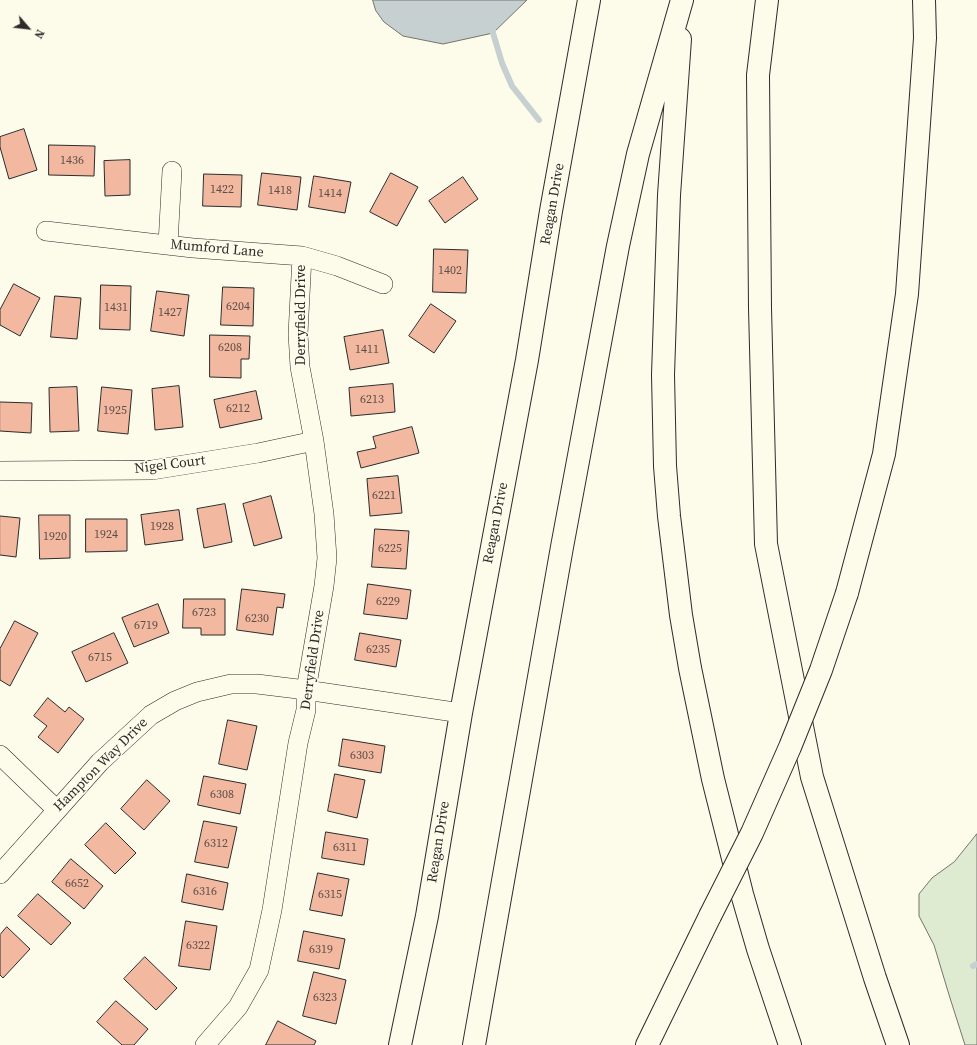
<!DOCTYPE html>
<style>
body{margin:0}
#map{position:relative;width:977px;height:1045px;overflow:hidden;background:#fdfbea;font-family:"Source Serif 4",serif}
canvas{display:block}
.north{position:absolute;left:8px;top:8px;width:40px;height:40px;-webkit-text-stroke:3px #fdfbea;paint-order:stroke;rotate:118deg;font-size:11px;font-weight:700;line-height:16px;text-align:center;color:#2b2b2b}
.north::after{content:'';display:block;margin:auto;width:14px;height:18px;background:#2b2b2b;clip-path:polygon(50% 0,100% 100%,50% 72%,0 100%)}
</style>
<div id="map">
<canvas width="977" height="1045"></canvas>
<div class="north">N</div>
</div>
<script>
const context = document.querySelector('canvas').getContext('2d');
context.lineJoin = 'round';
function fill(path, color) {
  context.fillStyle = color;
  context.fill(path, 'evenodd');
}
function trace(path, color, width, dash) {
  context.strokeStyle = color;
  context.lineWidth = width;
  context.lineCap = dash ? 'butt' : 'round';
  context.setLineDash(dash || []);
  context.stroke(path);
}
function write(font, color, halo, rows, align = 'center') {
  context.font = font + ' "Source Serif 4",serif';
  context.lineWidth = 3;
  context.setLineDash([]);
  context.textBaseline = 'middle';
  context.strokeStyle = halo;
  context.fillStyle = color;
  for (const [text, x, y, turn = 0] of rows) {
    context.save();
    context.translate(x, y);
    context.rotate((+turn || 0) * Math.PI / 180);
    context.textAlign = isNaN(turn) ? turn : align;
    if (halo) context.strokeText(text, 0, 0);
    context.fillText(text, 0, 0);
    context.restore();
  }
}
const green = new Path2D(`
 M 977,834 L 977,1045 L 965,1045 L 950,998 L 934,945 L 919,916 L 919,894 L 932,878 L 954,862 Z`);
const water = new Path2D(`
 M 373,0 L 527,0 L 493,33 L 443,44 L 403,36 L 384,22 L 376,11 Z`);
const stream = new Path2D(`
 M 493,26 L 493,33 L 502,63 L 512,86 L 539,120
 M 973,966 L 977,964`);
const building = new Path2D(`
 M 24,129 L 37,170 L 9,179 L 0,147 L 0,137 Z
 M 49,145 L 95,146 L 94,176 L 49,175 Z
 M 130,160 L 130,195 L 105,196 L 104,161 Z
 M 262,173 L 301,177 L 297,210 L 258,205 Z
 M 391,173 L 418,187 L 397,226 L 370,212 Z
 M 204,174 L 242,175 L 241,207 L 203,206 Z
 M 314,176 L 351,182 L 345,213 L 309,207 Z
 M 463,177 L 478,199 L 445,223 L 429,201 Z
 M 434,249 L 468,250 L 466,293 L 433,292 Z
 M 14,284 L 40,298 L 20,336 L 0,325 L 0,310 Z
 M 101,285 L 131,286 L 130,330 L 100,329 Z
 M 223,287 L 254,288 L 253,326 L 221,325 Z
 M 157,291 L 189,295 L 184,336 L 151,331 Z
 M 55,296 L 81,298 L 77,339 L 51,337 Z
 M 431,304 L 456,321 L 434,353 L 409,336 Z
 M 383,330 L 389,363 L 350,370 L 344,337 Z
 M 210,335 L 250,336 L 249,359 L 241,359 L 241,378 L 210,377 Z
 M 393,384 L 395,412 L 351,416 L 349,388 Z
 M 179,386 L 183,427 L 155,430 L 152,389 Z
 M 77,387 L 79,431 L 50,432 L 49,388 Z
 M 102,387 L 132,390 L 128,434 L 98,431 Z
 M 256,391 L 262,419 L 220,428 L 214,400 Z
 M 0,402 L 32,403 L 31,433 L 0,431 Z
 M 412,427 L 419,453 L 361,468 L 357,452 L 376,448 L 373,437 Z
 M 398,476 L 402,513 L 370,516 L 367,479 Z
 M 271,496 L 282,538 L 254,546 L 243,504 Z
 M 225,504 L 232,542 L 204,548 L 197,509 Z
 M 179,510 L 183,540 L 145,545 L 141,515 Z
 M 39,515 L 70,515 L 70,558 L 40,559 Z
 M 0,516 L 20,518 L 16,557 L 0,555 Z
 M 86,519 L 127,519 L 127,551 L 86,552 Z
 M 375,529 L 409,531 L 406,569 L 372,567 Z
 M 368,584 L 411,590 L 407,619 L 364,614 Z
 M 242,589 L 285,594 L 283,608 L 277,607 L 273,635 L 237,630 Z
 M 184,599 L 225,599 L 225,635 L 201,635 L 201,628 L 183,628 Z
 M 158,604 L 169,633 L 134,647 L 122,618 Z
 M 15,621 L 38,633 L 10,686 L 0,680 L 0,649 Z
 M 114,633 L 128,663 L 86,682 L 72,652 Z
 M 360,633 L 401,640 L 396,667 L 355,660 Z
 M 48,698 L 65,712 L 69,707 L 84,719 L 58,753 L 38,737 L 47,726 L 34,716 Z
 M 228,720 L 257,726 L 247,770 L 219,764 Z
 M 343,739 L 385,746 L 381,773 L 339,766 Z
 M 335,774 L 365,780 L 357,818 L 328,811 Z
 M 204,776 L 246,784 L 240,814 L 198,805 Z
 M 147,780 L 170,801 L 144,830 L 121,809 Z
 M 204,821 L 237,827 L 228,868 L 195,862 Z
 M 106,823 L 136,853 L 115,874 L 85,845 Z
 M 326,832 L 368,839 L 364,865 L 322,858 Z
 M 71,859 L 103,886 L 84,909 L 52,882 Z
 M 318,873 L 349,879 L 342,916 L 310,910 Z
 M 187,874 L 228,883 L 223,910 L 182,902 Z
 M 38,894 L 71,923 L 51,945 L 18,916 Z
 M 186,921 L 217,926 L 210,970 L 179,966 Z
 M 7,927 L 30,949 L 3,978 L 0,975 L 0,935 Z
 M 304,931 L 345,939 L 339,969 L 298,961 Z
 M 145,957 L 177,988 L 156,1010 L 124,979 Z
 M 314,972 L 346,980 L 336,1024 L 303,1016 Z
 M 116,1001 L 148,1029 L 134,1045 L 122,1045 L 97,1022 Z
 M 278,1021 L 316,1041 L 314,1045 L 266,1045 Z`);
const street = new Path2D(`
 M 46,231 L 193,248 L 302,256 L 337,266 L 383,284
 M 168,244 L 172,171
 M 0,471 L 152,470 L 258,453 L 314,441
 M 0,755 L 57,810
 M 0,874 L 100,762 L 151,715 L 175,701 L 197,692 L 231,684 L 257,684 L 306,690 L 461,713
 M 205,1045 L 238,1007 L 259,970 L 272,910 L 298,743 L 306,710 L 306,690 L 324,586 L 327,558 L 324,514 L 314,441 L 300,367 L 298,334 L 302,256`);
const secondary = new Path2D(`
 M 400,1045 L 427,916 L 461,713 L 527,360 L 551,211 L 589,0`);
const highway = new Path2D(`
 M 767,0 L 758,75 L 760,308 L 766,544 L 812,777 L 875,978 L 898,1045
 M 680,39 L 669,195 L 663,375 L 665,466 L 669,516 L 681,615 L 690,668 L 713,779 L 742,894 L 758,949 L 790,1045
 M 847,593 L 884,454 L 907,294 L 925,38 L 924,0
 M 474,1045 L 562,547 L 618,246 L 638,154 L 682,0
 M 647,1045 L 710,916`);
const highwayBridge = new Path2D(`
 M 710,916 L 752,833 L 790,747 L 821,670 L 847,593`);
const numberNames = [
 ["1436",72,161],
 ["1422",222,190],
 ["1418",280,191],
 ["1414",330,194],
 ["1402",450,271],
 ["6204",238,307],
 ["1431",116,308],
 ["1427",170,313],
 ["6208",230,348],
 ["1411",367,350],
 ["6213",372,400],
 ["6212",238,409],
 ["1925",115,411],
 ["6221",384,496],
 ["1928",162,527],
 ["1924",106,535],
 ["1920",55,537],
 ["6225",390,549],
 ["6229",388,602],
 ["6723",204,613],
 ["6230",257,619],
 ["6719",146,626],
 ["6235",378,650],
 ["6715",100,658],
 ["6303",362,756],
 ["6308",222,795],
 ["6312",216,844],
 ["6311",345,848],
 ["6652",77,884],
 ["6316",205,892],
 ["6315",330,895],
 ["6322",198,946],
 ["6319",321,950],
 ["6323",325,998]
];
const streetNames = [
 ["Reagan Drive",553,204,-80],
 ["Mumford Lane",217,249,5],
 ["Derryfield Drive",301,315,-90],
 ["Nigel Court",170,465,-7],
 ["Reagan Drive",496,523,-79],
 ["Derryfield Drive",313,660,-82],
 ["Hampton Way Drive",101,765,-45],
 ["Reagan Drive",439,842,-81]
];
fill(green, '#deebd1');
trace(green, '#74746e', 1);
fill(water, '#c7d0d0');
trace(water, '#74746e', 1);
trace(stream, '#c7d0d0', 6);
fill(building, '#f2b8a0');
trace(building, '#2b2b2b', 1);
trace(street, '#2b2b2b', 20);
trace(secondary, '#2b2b2b', 24);
trace(highway, '#2b2b2b', 24);
trace(street, '#fdfbea', 19);
trace(secondary, '#fdfbea', 22);
trace(highway, '#fdfbea', 22);
trace(highwayBridge, '#2b2b2b', 24, []);
trace(highwayBridge, '#fdfbea', 22);
write('12px', '#5d4e48', null, numberNames);
write('14px', '#2b2b2b', '#fdfbea', streetNames);
</script>
